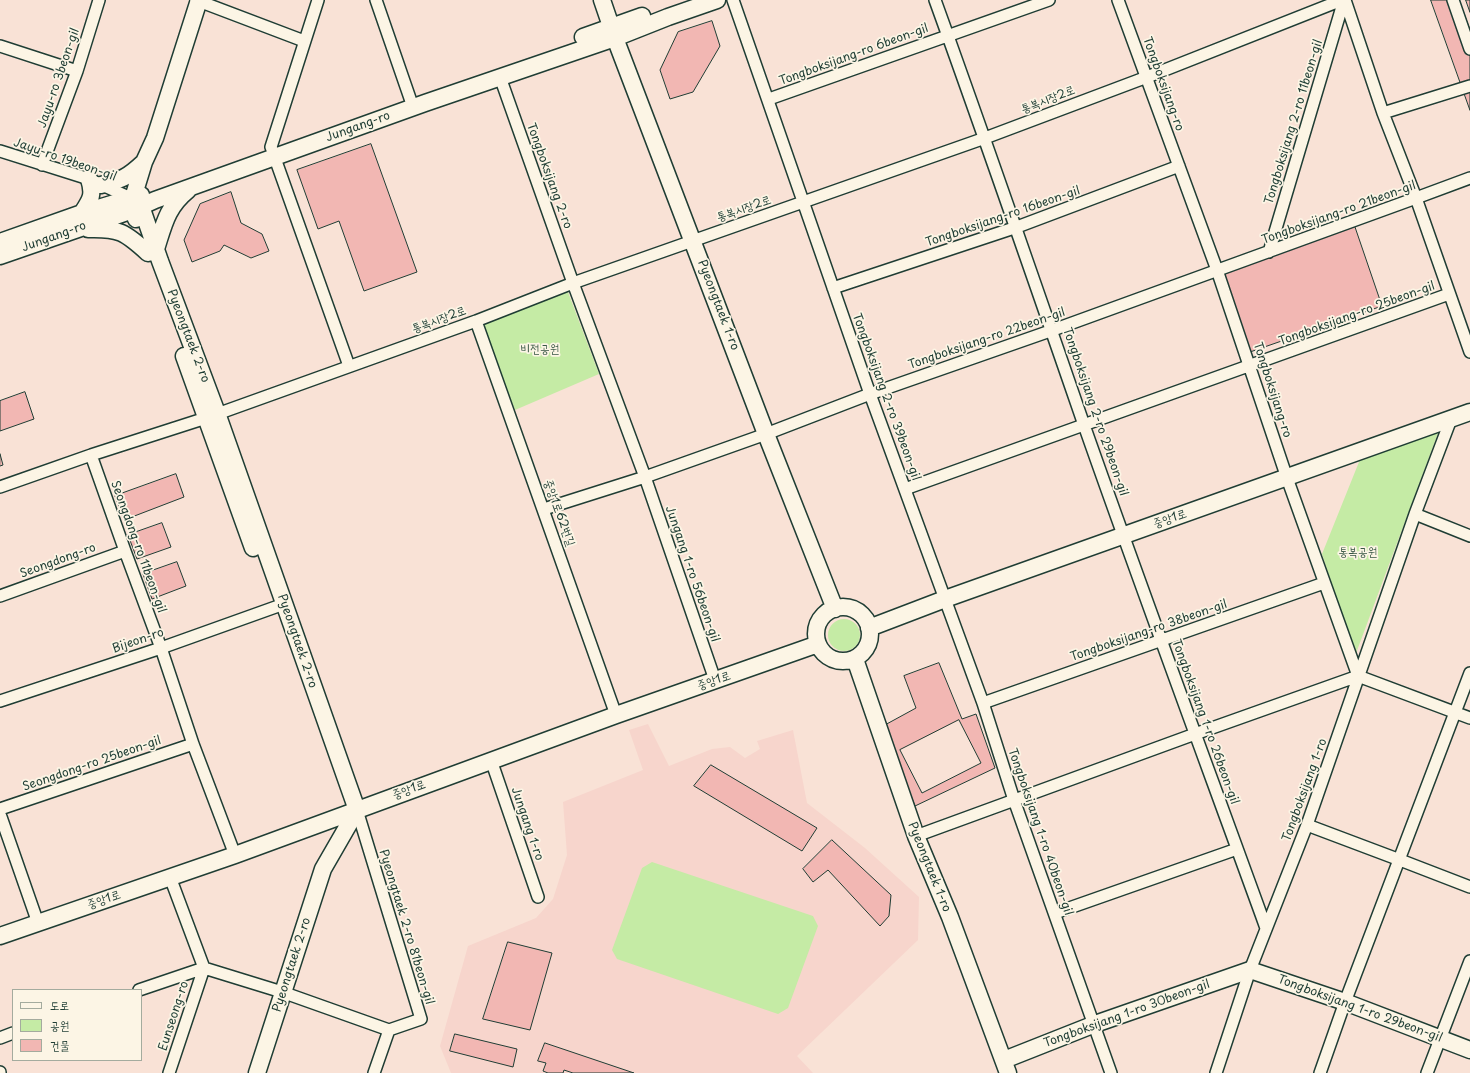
<!DOCTYPE html>
<meta charset="utf-8">
<style>
body{margin:0}
#map{position:relative;width:1470px;height:1073px;overflow:hidden;background:#f9e2d6;font-family:"Playpen Sans","Poor Story",sans-serif}
canvas{display:block}
.legend{position:absolute;left:12px;top:989px;width:130px;height:72px;box-sizing:border-box;background:#fcf5e5;border:1px solid #a4ab9e;margin:0;padding:5px 7px;list-style:none;font-size:12px;color:#1f3d34}
.legend li{display:flex;align-items:center;gap:8px;height:20px}
.legend b{width:20px;border:1px solid #a4ab9e}
</style>
<div id="map">
<canvas width="1470" height="1073"></canvas>
<ul class="legend">
<li><b style="height:5px;background:#fcf5e5"></b>도로</li>
<li><b style="height:11px;background:#c5eba5"></b>공원</li>
<li><b style="height:11px;background:#f2b7b3"></b>건물</li>
</ul>
</div>
<script>
const context = document.querySelector('canvas').getContext('2d');
context.lineJoin = 'round';
function fill(path, color) {
  context.fillStyle = color;
  context.fill(path, 'evenodd');
}
function trace(path, color, width, dash) {
  context.strokeStyle = color;
  context.lineWidth = width;
  context.lineCap = dash ? 'butt' : 'round';
  context.setLineDash(dash || []);
  context.stroke(path);
}
function write(font, color, halo, rows, align = 'center') {
  context.font = font + ' "Playpen Sans","Poor Story",sans-serif';
  context.lineWidth = 3.5;
  context.setLineDash([]);
  context.textBaseline = 'middle';
  context.strokeStyle = halo;
  context.fillStyle = color;
  for (const [text, x, y, turn = 0] of rows) {
    context.save();
    context.translate(x, y);
    context.rotate((+turn || 0) * Math.PI / 180);
    context.textAlign = isNaN(turn) ? turn : align;
    if (halo) context.strokeText(text, 0, 0);
    context.fillText(text, 0, 0);
    context.restore();
  }
}
const built = new Path2D(`
 M 648,724 L 669,766 L 712,749 L 730,747 L 745,758 L 760,749 L 757,741 L 793,730 L 807,803 L 865,848 L 919,897 L 918,940 L 797,1056 L 813,1073 L 451,1073 L 440,1046 L 468,946 L 536,918 L 553,899 L 567,855 L 563,802 L 643,770 L 629,730 Z`);
const green = new Path2D(`
 M 568,292 L 599,374 L 515,410 L 481,325 Z
 M 1441,425 L 1355,656 L 1322,554 L 1361,457 Z
 M828 635a16 16 0 1 1 32 0a16 16 0 1 1-32 0Z
 M 652,862 L 813,916 L 818,926 L 788,1008 L 778,1014 L 617,959 L 612,950 L 642,868 Z`);
const building = new Path2D(`
 M 1431,0 L 1459,0 L 1470,30 L 1470,110 Z
 M 1466,0 L 1470,0 L 1470,12 Z
 M 712,21 L 720,46 L 693,92 L 670,99 L 660,70 L 678,32 Z
 M 371,144 L 417,272 L 364,291 L 339,221 L 318,229 L 297,170 Z
 M 231,192 L 241,223 L 262,234 L 269,251 L 251,258 L 224,245 L 220,251 L 192,262 L 184,240 L 200,204 Z
 M 1355,227 L 1382,306 L 1250,352 L 1223,273 Z
 M 25,392 L 34,419 L 0,431 L 0,401 Z
 M 0,454 L 3,465 L 0,466 Z
 M 176,474 L 184,497 L 124,520 L 115,496 Z
 M 162,523 L 171,547 L 137,559 L 128,535 Z
 M 177,562 L 186,586 L 152,599 L 143,574 Z
 M 939,663 L 962,719 L 976,714 L 995,768 L 915,806 L 883,726 L 916,708 L 904,676 Z
 M 959,720 L 981,763 L 922,793 L 900,750 Z
 M 711,765 L 817,828 L 802,851 L 694,786 Z
 M 832,840 L 891,895 L 889,916 L 880,926 L 828,870 L 813,882 L 803,869 Z
 M 508,942 L 552,953 L 530,1030 L 483,1019 Z
 M 455,1034 L 517,1049 L 513,1067 L 450,1051 Z
 M 545,1043 L 634,1073 L 573,1073 L 564,1070 L 563,1073 L 548,1073 L 543,1071 L 546,1063 L 538,1061 Z`);
const street = new Path2D(`
 M 196,0 L 304,41
 M 318,0 L 271,147 L 349,366
 M 376,0 L 413,107
 M 733,0 L 870,394 L 983,703 L 1014,800 L 1111,1073
 M 935,0 C 986,141 1035,283 1084,425 C 1143,593 1205,760 1266,928
 M 1118,0 L 1217,270 L 1287,478 L 1358,676 L 1470,718
 M 1345,0 L 1383,113 L 1416,198 L 1470,352
 M 1453,0 L 1470,49
 M 0,46 L 77,71
 M 500,77 L 573,283 L 645,477 L 715,680
 M 769,99 L 1049,0
 M 1383,113 L 1470,86
 M 0,151 L 89,179 L 133,199
 M 42,165 L 77,71 L 99,0
 M 1269,252 L 1344,0
 M 833,288 L 1017,227 L 1179,166
 M 476,321 L 616,715
 M 91,455 L 125,551 L 161,648 L 193,744 L 235,855
 M 0,487 L 91,455 L 206,418 L 476,321 L 573,283 L 985,138 L 1147,77 L 1342,0
 M 905,489 L 1449,294
 M 544,509 L 645,477 L 766,434 L 870,394 L 1053,330 L 1416,198 L 1470,178
 M 1415,514 L 1470,536
 M 0,596 L 125,551
 M 0,701 L 161,648 L 284,604
 M 983,703 L 1324,583
 M 491,760 L 538,897
 M 0,809 L 193,744
 M 0,814 L 38,923
 M 1307,825 L 1400,860 L 1470,887
 M 916,836 L 1195,734 L 1358,676
 M 1055,913 L 1237,849
 M 139,990 L 204,968 L 282,992 L 389,1030 L 421,1019 L 357,810
 M 0,1038 L 13,1033
 M 0,1072 L 0,1073
 M 169,1073 L 204,968 L 170,877
 M 374,1073 L 389,1030
 M 1216,1073 L 1250,970 L 1307,825 L 1415,514 L 1451,419
 M 1320,1073 L 1345,1002 L 1470,673
 M 1427,1073 L 1470,961`);
const secondary = new Path2D(`
 M 602,0 L 615,38 L 766,434 L 835,609
 M 583,37 L 642,16
 M 101,185 C 122,180 128,177 144,162
 M 141,206 L 160,261 L 217,413 L 357,810 L 323,869 L 257,1073
 M 82,213 C 91,199 94,195 89,179
 M 136,219 L 133,210 L 133,198 L 144,162 L 155,138 L 199,0
 M 88,229 C 119,228 125,232 148,253
 M 0,242 L 82,213 L 141,195
 M 156,249 C 164,224 167,207 188,190
 M 0,256 L 133,210 L 155,200 L 425,103 L 615,38 L 668,17 L 717,0
 M 184,356 L 253,548
 M816 634a27 27 0 1 1 54 0a27 27 0 1 1-54 0Z
 M 869,628 L 945,599 L 1470,412
 M 855,659 L 916,836 L 950,917 L 1008,1073
 M 0,936 L 235,855 L 616,715 L 818,644
 M 1004,1060 L 1095,1024 L 1250,970 L 1345,1002 L 1470,1050`);
const streetNames = [
 ["Tongboksijang-ro 6beon-gil",854,55,-20],
 ["Jayu-ro 3beon-gil",59,78,-71],
 ["Tongboksijang-ro",1163,84,70],
 ["통복시장2로",1048,100,-21],
 ["Tongboksijang 2-ro 11beon-gil",1294,122,-73],
 ["Jungang-ro",358,127,-20],
 ["Jayu-ro 19beon-gil",65,160,19],
 ["Tongboksijang 2-ro",549,176,70],
 ["통복시장2로",744,209,-19],
 ["Tongboksijang-ro 21beon-gil",1339,213,-20],
 ["Tongboksijang-ro 16beon-gil",1003,217,-19],
 ["Jungang-ro",54,237,-20],
 ["Pyeongtaek 1-ro",718,305,69],
 ["Tongboksijang-ro 25beon-gil",1357,314,-20],
 ["통복시장2로",439,320,-20],
 ["Pyeongtaek 2-ro",188,336,69],
 ["Tongboksijang-ro 22beon-gil",987,339,-19],
 ["Tongboksijang-ro",1272,390,72],
 ["Tongboksijang 2-ro 39beon-gil",886,397,70],
 ["Tongboksijang 2-ro 29beon-gil",1095,412,71],
 ["중앙1로62번길",559,513,70],
 ["중앙1로",1170,519,-19],
 ["Seongdong-ro 11beon-gil",138,547,70],
 ["Seongdong-ro",58,561,-20],
 ["Jungang 1-ro 56beon-gil",692,574,71],
 ["Tongboksijang-ro 38beon-gil",1149,631,-19],
 ["Bijeon-ro",138,641,-19],
 ["Pyeongtaek 2-ro",297,641,71],
 ["중앙1로",714,681,-19],
 ["Tongboksijang 1-ro 26beon-gil",1205,722,70],
 ["Seongdong-ro 25beon-gil",92,764,-19],
 ["중앙1로",409,790,-20],
 ["Tongboksijang 1-ro",1305,790,-70],
 ["Jungang 1-ro",527,824,71],
 ["Tongboksijang 1-ro 40beon-gil",1040,832,71],
 ["Pyeongtaek 1-ro",929,867,68],
 ["중앙1로",104,900,-19],
 ["Pyeongtaek 2-ro 81beon-gil",406,927,73],
 ["Pyeongtaek 2-ro",292,965,-72],
 ["Tongboksijang 1-ro 29beon-gil",1360,1009,20],
 ["Tongboksijang 1-ro 30beon-gil",1127,1014,-20],
 ["Eunseong-ro",174,1016,-72]
];
const parkNames = [
 ["비전공원",540,350],
 ["통복공원",1358,553]
];
fill(built, '#f7d5cc');
fill(green, '#c5eba5');
fill(building, '#f2b7b3');
trace(building, '#1f3d34', 1);
trace(street, '#1f3d34', 14);
trace(secondary, '#1f3d34', 19);
trace(street, '#fcf5e5', 11);
trace(secondary, '#fcf5e5', 16);
write('12px', '#1f3d34', '#fcf5e5', streetNames);
write('12px', '#385745', '#fcf5e5', parkNames);
</script>
